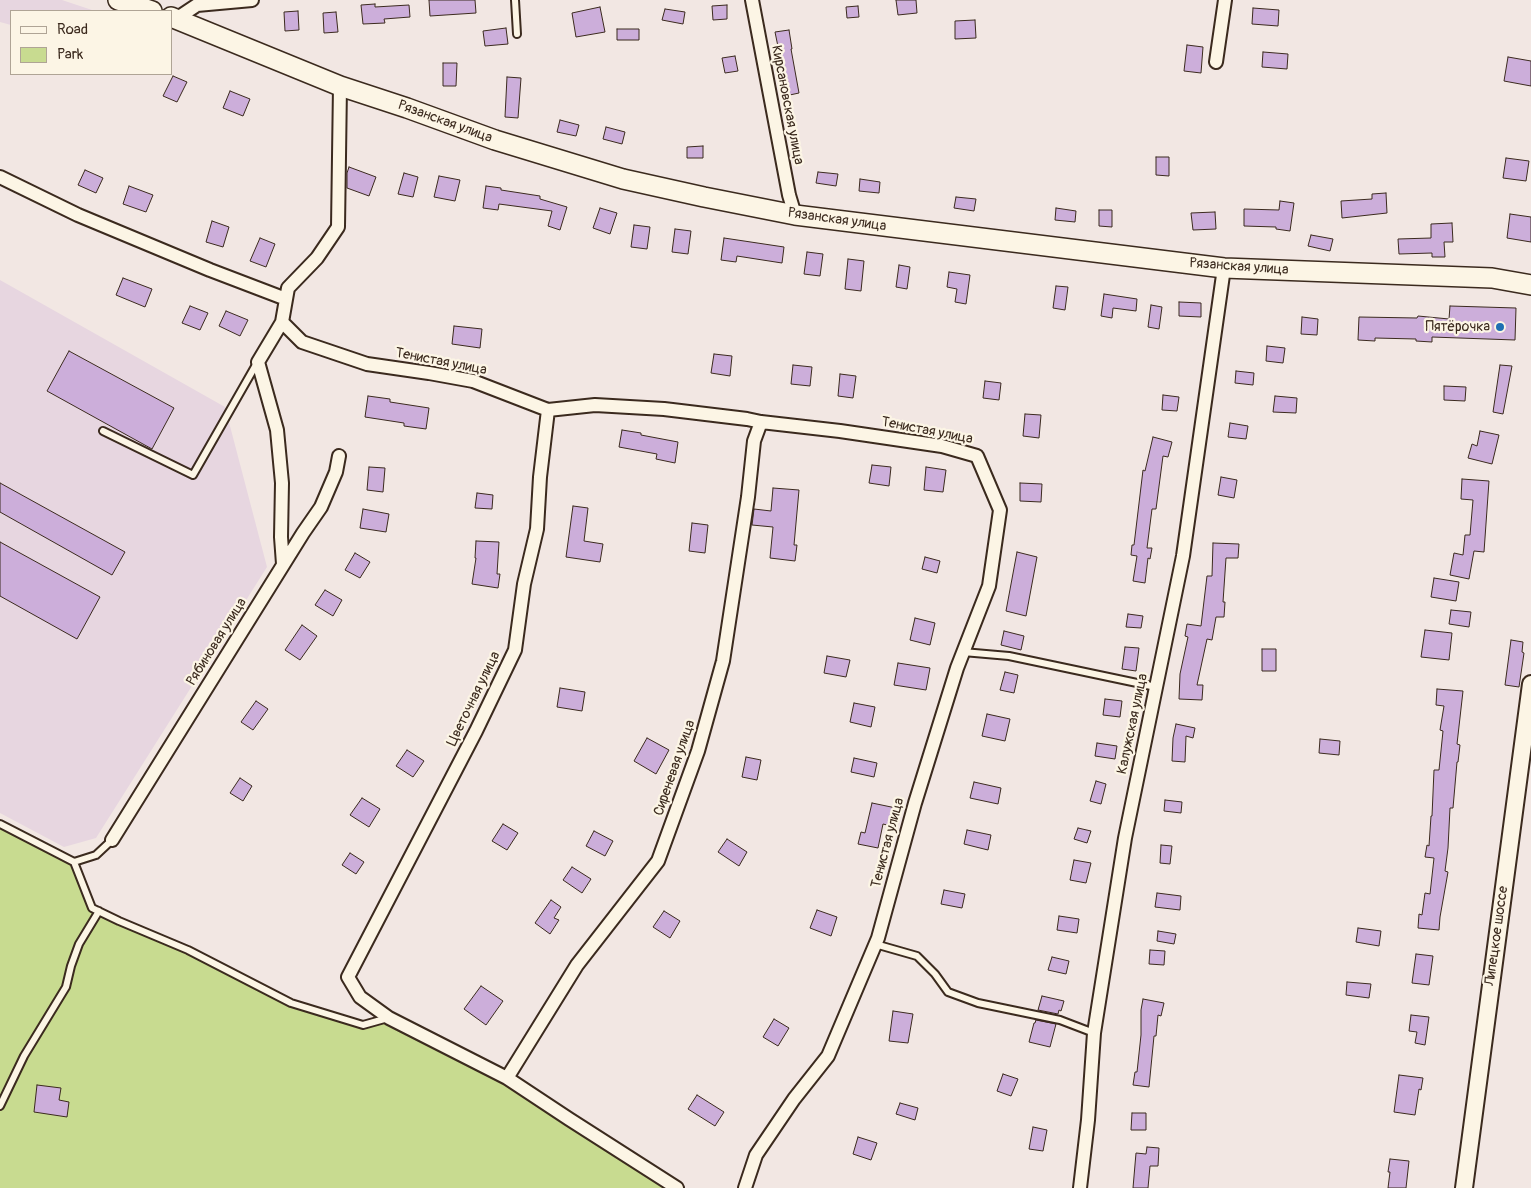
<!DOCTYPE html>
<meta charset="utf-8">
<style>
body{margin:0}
#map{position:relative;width:1531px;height:1188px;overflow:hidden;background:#f2e7e3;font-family:Pangolin,sans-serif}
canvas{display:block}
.legend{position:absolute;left:10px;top:10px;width:162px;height:65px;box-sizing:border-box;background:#fcf5e5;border:1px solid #afa495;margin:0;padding:6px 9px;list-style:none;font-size:15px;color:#3b2a1e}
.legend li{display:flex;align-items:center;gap:10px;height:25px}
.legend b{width:25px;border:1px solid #afa495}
</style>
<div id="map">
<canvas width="1531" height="1188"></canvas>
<ul class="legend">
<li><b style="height:6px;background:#fcf5e5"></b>Road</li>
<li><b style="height:14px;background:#c8db90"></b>Park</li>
</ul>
</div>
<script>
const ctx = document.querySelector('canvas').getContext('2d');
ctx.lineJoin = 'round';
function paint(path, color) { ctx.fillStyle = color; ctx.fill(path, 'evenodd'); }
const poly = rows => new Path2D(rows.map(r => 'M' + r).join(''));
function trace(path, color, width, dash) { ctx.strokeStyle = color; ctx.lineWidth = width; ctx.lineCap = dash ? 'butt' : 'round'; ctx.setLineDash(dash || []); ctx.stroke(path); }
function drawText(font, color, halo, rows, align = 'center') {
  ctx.font = font + ' Pangolin,sans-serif'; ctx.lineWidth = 4.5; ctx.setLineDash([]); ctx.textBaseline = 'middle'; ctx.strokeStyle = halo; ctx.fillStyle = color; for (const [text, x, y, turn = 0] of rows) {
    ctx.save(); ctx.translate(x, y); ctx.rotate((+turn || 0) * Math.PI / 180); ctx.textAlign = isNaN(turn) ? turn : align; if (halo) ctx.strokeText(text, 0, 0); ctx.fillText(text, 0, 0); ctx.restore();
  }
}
const built = poly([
 [0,0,62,0,95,11,11,11,11,25,0,22],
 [0,280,225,407,267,567,96,838,64,847,0,813,0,596,77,638,100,597,0,542,0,512,112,574,125,552,0,483],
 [70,351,174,408,152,449,47,391]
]);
const green = poly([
 [0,824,74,862,92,908,188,950,291,1003,363,1025,389,1018,507,1078,677,1188,0,1188]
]);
const building = poly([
 [429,0,475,0,476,13,430,16,429,0],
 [896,0,916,0,917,13,898,15,896,0],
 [375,4,375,7,409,5,410,17,384,19,385,23,363,24,361,5,375,4],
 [727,5,727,19,713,20,712,6,727,5],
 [858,6,859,17,847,18,846,7,858,6],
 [600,7,605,32,576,37,572,13,600,7],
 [1253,8,1279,10,1278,26,1252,24,1253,8],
 [665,9,685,12,683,24,662,20,665,9],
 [298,11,299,30,285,31,284,12,298,11],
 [336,12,338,32,324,33,323,13,336,12],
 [975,20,976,38,955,39,955,21,975,20],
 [506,28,508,44,485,46,483,31,506,28],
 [617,29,639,29,639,40,617,40,617,29],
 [789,30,792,49,791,49,799,93,785,96,781,71,783,71,775,32,789,30],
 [1187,45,1203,47,1201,73,1184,71,1187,45],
 [1263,52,1288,54,1287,69,1262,67,1263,52],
 [735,56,738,71,725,73,722,58,735,56],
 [1508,57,1531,61,1531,86,1504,81,1508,57],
 [443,63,457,63,456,86,443,86,443,63],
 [173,76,187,82,177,102,163,96,173,76],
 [507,77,521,78,518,118,505,117,507,77],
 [230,91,250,99,243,116,223,108,230,91],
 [560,120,579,125,576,136,557,132,560,120],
 [606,127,625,132,622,144,603,139,606,127],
 [703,146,703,158,687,158,687,147,703,146],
 [1156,157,1169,157,1169,176,1156,175,1156,157],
 [1506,158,1529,161,1526,181,1503,178,1506,158],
 [349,167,376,177,369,196,347,188,347,173,349,167],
 [85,170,103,178,96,193,78,185,85,170],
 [818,172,838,174,836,186,816,183,818,172],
 [404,173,418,177,413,197,398,194,404,173],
 [439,176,460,180,455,201,434,197,439,176],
 [860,179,880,182,879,193,859,191,860,179],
 [129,186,153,195,146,212,123,204,129,186],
 [486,186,501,188,501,190,540,196,540,199,567,207,560,230,548,226,552,211,499,204,498,210,483,208,486,186],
 [1386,193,1387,213,1342,218,1341,201,1372,199,1372,194,1386,193],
 [956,197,976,199,974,211,954,208,956,197],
 [1280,201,1294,203,1290,231,1276,229,1276,227,1244,226,1244,209,1279,210,1280,201],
 [600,208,617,213,610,234,593,228,600,208],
 [1056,208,1076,211,1075,222,1055,220,1056,208],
 [1099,210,1112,210,1112,227,1099,226,1099,210],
 [1215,212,1216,229,1193,230,1191,213,1215,212],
 [1510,214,1531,217,1531,242,1507,238,1510,214],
 [212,221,229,227,223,247,206,242,212,221],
 [1452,223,1453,242,1444,242,1445,257,1432,257,1432,253,1399,254,1398,239,1431,238,1431,224,1452,223],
 [634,225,650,227,647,249,631,247,634,225],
 [675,229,691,231,688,254,672,252,675,229],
 [1311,235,1333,239,1330,251,1308,246,1311,235],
 [260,238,275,244,266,267,250,261,260,238],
 [724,238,784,247,782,263,737,256,736,262,721,260,724,238],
 [807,252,823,254,820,276,804,274,807,252],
 [848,259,864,261,861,291,845,289,848,259],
 [899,265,910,267,907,289,896,287,899,265],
 [949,272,970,275,966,304,955,302,957,289,947,287,949,272],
 [123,278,152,289,145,307,116,295,123,278],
 [1056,286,1068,287,1065,310,1053,308,1056,286],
 [1104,294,1137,299,1136,311,1113,308,1112,318,1101,316,1104,294],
 [1179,302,1201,303,1201,317,1179,316,1179,302],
 [1151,305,1162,307,1159,329,1148,327,1151,305],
 [190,306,208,313,200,330,182,323,190,306],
 [1450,306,1516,308,1515,340,1432,337,1432,342,1416,341,1416,339,1375,338,1375,341,1358,340,1359,317,1417,318,1418,316,1449,319,1450,306],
 [226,311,248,320,240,336,219,326,226,311],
 [1302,317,1318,319,1317,335,1301,334,1302,317],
 [454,326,482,329,480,348,452,344,454,326],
 [1267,346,1285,348,1283,363,1266,361,1267,346],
 [69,351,174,408,152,449,47,391,69,351],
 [714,354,732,356,730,376,711,373,714,354],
 [793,365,812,367,810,386,791,384,793,365],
 [1500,365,1512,366,1503,414,1493,412,1500,365],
 [1236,371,1254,373,1253,385,1235,383,1236,371],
 [840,374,856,376,853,398,838,396,840,374],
 [985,381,1001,383,999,400,983,398,985,381],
 [1444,386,1466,387,1465,401,1444,400,1444,386],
 [1163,395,1179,397,1177,411,1162,410,1163,395],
 [368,396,390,399,390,402,429,408,426,429,404,426,404,423,365,417,368,396],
 [1275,396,1297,398,1296,413,1273,412,1275,396],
 [1025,414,1041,415,1039,438,1023,436,1025,414],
 [1230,423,1248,426,1246,439,1228,437,1230,423],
 [622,430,641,433,641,435,678,442,675,463,656,459,657,454,619,447,622,430],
 [1480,431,1499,435,1492,464,1468,458,1472,444,1477,446,1480,431],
 [1153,437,1172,442,1168,457,1163,456,1156,509,1152,509,1147,548,1152,548,1150,559,1148,558,1145,583,1133,581,1137,556,1131,555,1132,545,1134,545,1143,470,1145,471,1153,437],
 [872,465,891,467,889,486,869,483,872,465],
 [369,467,385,468,383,492,367,490,369,467],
 [926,467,946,470,943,492,924,490,926,467],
 [1221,477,1237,480,1234,498,1218,495,1221,477],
 [1462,479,1489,481,1484,552,1474,551,1469,579,1450,575,1454,553,1463,555,1465,535,1470,535,1473,500,1461,499,1462,479],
 [0,483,125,552,112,575,0,512,0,483],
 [1020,483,1042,484,1041,502,1020,501,1020,483],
 [773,488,799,490,794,545,797,545,795,561,770,558,773,527,752,525,754,509,771,511,773,488],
 [477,493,493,495,492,509,475,508,477,493],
 [573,506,588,508,584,541,603,544,600,562,566,557,573,506],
 [363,509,389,514,386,532,360,528,363,509],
 [692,523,708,525,705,553,689,551,692,523],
 [476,541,499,542,497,574,500,574,498,588,472,584,476,558,475,558,476,541],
 [0,542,100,597,77,639,0,596,0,542],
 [1213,543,1239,544,1238,558,1226,558,1223,602,1225,602,1224,617,1216,617,1212,640,1207,639,1197,685,1203,685,1202,700,1179,699,1180,674,1188,637,1185,636,1187,624,1201,626,1207,576,1212,576,1213,543],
 [1017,552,1037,557,1026,616,1006,611,1017,552],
 [355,553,370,562,360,578,345,570,355,553],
 [925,557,940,561,937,573,922,569,925,557],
 [1434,578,1459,582,1456,601,1431,597,1434,578],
 [325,590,342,600,333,616,315,605,325,590],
 [1451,610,1471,612,1469,627,1449,624,1451,610],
 [1128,614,1143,616,1141,628,1126,627,1128,614],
 [915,618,935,623,930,645,910,640,915,618],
 [302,625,317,636,300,660,285,650,302,625],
 [1425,630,1452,633,1449,660,1421,657,1425,630],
 [1004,631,1024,636,1021,650,1001,645,1004,631],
 [1511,640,1523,642,1522,652,1524,653,1519,687,1505,685,1511,640],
 [1125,647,1139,648,1136,671,1122,669,1125,647],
 [1262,649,1276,649,1276,671,1262,671,1262,649],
 [827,656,850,660,846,677,824,673,827,656],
 [898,663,930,668,926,690,894,685,898,663],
 [1005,672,1018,675,1014,693,1000,690,1005,672],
 [560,688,585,692,582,711,557,707,560,688],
 [1437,689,1463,691,1457,744,1460,745,1458,762,1457,762,1453,808,1450,808,1448,848,1445,871,1448,872,1440,917,1439,930,1418,928,1419,914,1422,915,1425,893,1430,894,1434,858,1425,857,1427,845,1429,846,1431,816,1432,816,1434,770,1439,770,1443,731,1440,730,1444,706,1436,705,1437,689],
 [1105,699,1122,701,1120,717,1103,715,1105,699],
 [256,701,268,709,253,730,241,722,256,701],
 [854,703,875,707,871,727,850,722,854,703],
 [987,714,1010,719,1005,741,982,736,987,714],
 [1176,724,1195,728,1193,738,1186,736,1185,762,1172,761,1173,738,1176,724],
 [647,738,669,750,656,774,634,761,647,738],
 [1320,739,1340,741,1339,755,1319,753,1320,739],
 [1097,743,1117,746,1115,759,1095,756,1097,743],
 [407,750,424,761,413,777,396,766,407,750],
 [746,757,761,760,757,780,742,777,746,757],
 [854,758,877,763,874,777,851,772,854,758],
 [240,778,252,786,243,801,230,793,240,778],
 [1096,781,1106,784,1101,804,1090,801,1096,781],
 [974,782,1001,788,998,804,970,798,974,782],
 [362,798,380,809,369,827,350,815,362,798],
 [1165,800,1182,802,1181,813,1164,811,1165,800],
 [872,803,896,808,891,826,883,824,878,848,858,844,861,832,865,833,872,803],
 [503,824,518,833,507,850,492,841,503,824],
 [1078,828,1091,831,1087,843,1074,839,1078,828],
 [967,830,991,835,988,850,964,844,967,830],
 [594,831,613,841,605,856,586,846,594,831],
 [727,839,747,852,739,866,718,852,727,839],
 [1161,845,1172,846,1170,864,1160,863,1161,845],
 [350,853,364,862,356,874,342,865,350,853],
 [1074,860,1091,863,1086,883,1070,880,1074,860],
 [572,867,591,879,582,893,563,880,572,867],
 [944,890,965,894,962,908,941,904,944,890],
 [1157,893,1181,896,1180,910,1155,907,1157,893],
 [551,900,561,907,554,918,559,920,550,934,535,923,551,900],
 [817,910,837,917,831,936,810,928,817,910],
 [664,911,680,921,670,938,653,927,664,911],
 [1059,916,1079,919,1077,933,1057,930,1059,916],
 [1358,928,1381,931,1379,946,1356,942,1358,928],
 [1158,931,1176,934,1174,944,1157,941,1158,931],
 [1150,950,1165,951,1164,965,1149,964,1150,950],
 [1416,954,1433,956,1429,985,1412,983,1416,954],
 [1052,957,1069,961,1066,974,1048,970,1052,957],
 [1347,982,1371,984,1369,998,1346,995,1347,982],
 [481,986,503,1001,486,1025,464,1009,481,986],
 [1042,996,1064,1001,1061,1011,1059,1010,1058,1014,1038,1010,1042,996],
 [1143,999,1164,1003,1161,1016,1158,1015,1156,1036,1154,1036,1149,1087,1133,1085,1135,1072,1137,1072,1141,1035,1141,1010,1143,999],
 [893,1011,913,1014,908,1043,889,1041,893,1011],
 [1411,1015,1429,1017,1425,1045,1415,1043,1417,1032,1409,1031,1411,1015],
 [774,1019,789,1028,778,1046,763,1037,774,1019],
 [1036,1020,1056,1024,1050,1047,1029,1042,1034,1023,1035,1023,1036,1020],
 [1003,1074,1018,1079,1011,1096,997,1091,1003,1074],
 [1399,1075,1423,1078,1421,1090,1419,1089,1415,1115,1394,1112,1399,1075],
 [37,1085,61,1088,59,1100,69,1102,67,1117,34,1112,37,1085],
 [697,1095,724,1112,715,1126,688,1109,697,1095],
 [900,1103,918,1108,915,1120,896,1114,900,1103],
 [1132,1113,1146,1113,1146,1130,1131,1130,1132,1113],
 [1033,1127,1047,1130,1043,1151,1029,1149,1033,1127],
 [858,1137,877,1143,871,1160,853,1154,858,1137],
 [1147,1147,1159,1148,1158,1166,1150,1166,1148,1188,1133,1188,1136,1153,1146,1154,1147,1147],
 [1390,1159,1409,1161,1406,1188,1388,1188,1390,1172,1388,1172,1390,1159]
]);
const service = poly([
 [515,0,517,34],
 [103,431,193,475,257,363],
 [963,652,1009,656,1156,687],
 [0,824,74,862,92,908,119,921,188,950,291,1003,363,1025,388,1018],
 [74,862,96,855,112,840],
 [875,944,917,956,935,974,948,992,978,1003,1060,1020,1094,1033],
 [0,1106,24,1056,66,987,71,966,79,944,99,911]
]);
const minor = poly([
 [752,0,789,195,795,215],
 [176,19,197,5,252,0],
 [1216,62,1225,0],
 [0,177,78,215,210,270,286,299],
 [282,322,302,342,367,364,429,373,473,381,548,410,595,405,664,409,747,419,761,422,840,431,942,446,977,456,1000,510,989,586,957,668,915,803,878,938,828,1056,794,1099,756,1155,745,1188],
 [548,410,540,477,537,529,524,584,515,650,476,731,348,977,360,997,389,1018,507,1078,569,1119,677,1188],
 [283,564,281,537,282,483,277,430,258,362,282,322,288,288,317,258,338,227,340,86],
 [112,840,303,533,321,507,336,472,339,456],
 [507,1078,577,965,658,861,698,751,723,661,748,497,754,441,761,422],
 [1080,1188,1088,1120,1094,1033,1125,838,1183,556,1224,268]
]);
const tertiary = poly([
 [1464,1188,1531,684]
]);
const secondary = poly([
 [118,0,152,11],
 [171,17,340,86,407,108,495,140,623,179,704,197,795,215,1224,268,1492,278,1531,285]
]);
const markers = [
 [1500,327,5,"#1f6fb2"]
];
const streetNames = [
 ["Кирсановская улица",787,105,79],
 ["Рязанская улица",445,122,20],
 ["Рязанская улица",837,220,8],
 ["Рязанская улица",1239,267,4],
 ["Тенистая улица",441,362,11],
 ["Тенистая улица",927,431,11],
 ["Рябиновая улица",217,642,-58],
 ["Цветочная улица",474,699,-64],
 ["Калужская улица",1133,724,-78],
 ["Сиреневая улица",675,768,-71],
 ["Тенистая улица",888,843,-75],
 ["Липецкое шоссе",1497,936,-82]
];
const poiNames = [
 ["Пятёрочка",1490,327]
];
paint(built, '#e7d6e0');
paint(green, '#c8db90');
paint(building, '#ccaeda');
trace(building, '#3b2a1e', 1);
trace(service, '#3b2a1e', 10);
trace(minor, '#3b2a1e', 16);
trace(tertiary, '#3b2a1e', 20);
trace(secondary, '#3b2a1e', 22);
trace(service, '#fcf5e5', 6);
trace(minor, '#fcf5e5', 12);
trace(tertiary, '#fcf5e5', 16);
trace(secondary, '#fcf5e5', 19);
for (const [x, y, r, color] of markers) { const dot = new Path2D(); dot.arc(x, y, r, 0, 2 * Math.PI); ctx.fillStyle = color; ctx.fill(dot); trace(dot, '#fcf5e5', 2); }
drawText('14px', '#3b2a1e', '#fcf5e5', streetNames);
drawText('14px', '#3b2a1e', '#fcf5e5', poiNames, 'right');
</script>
